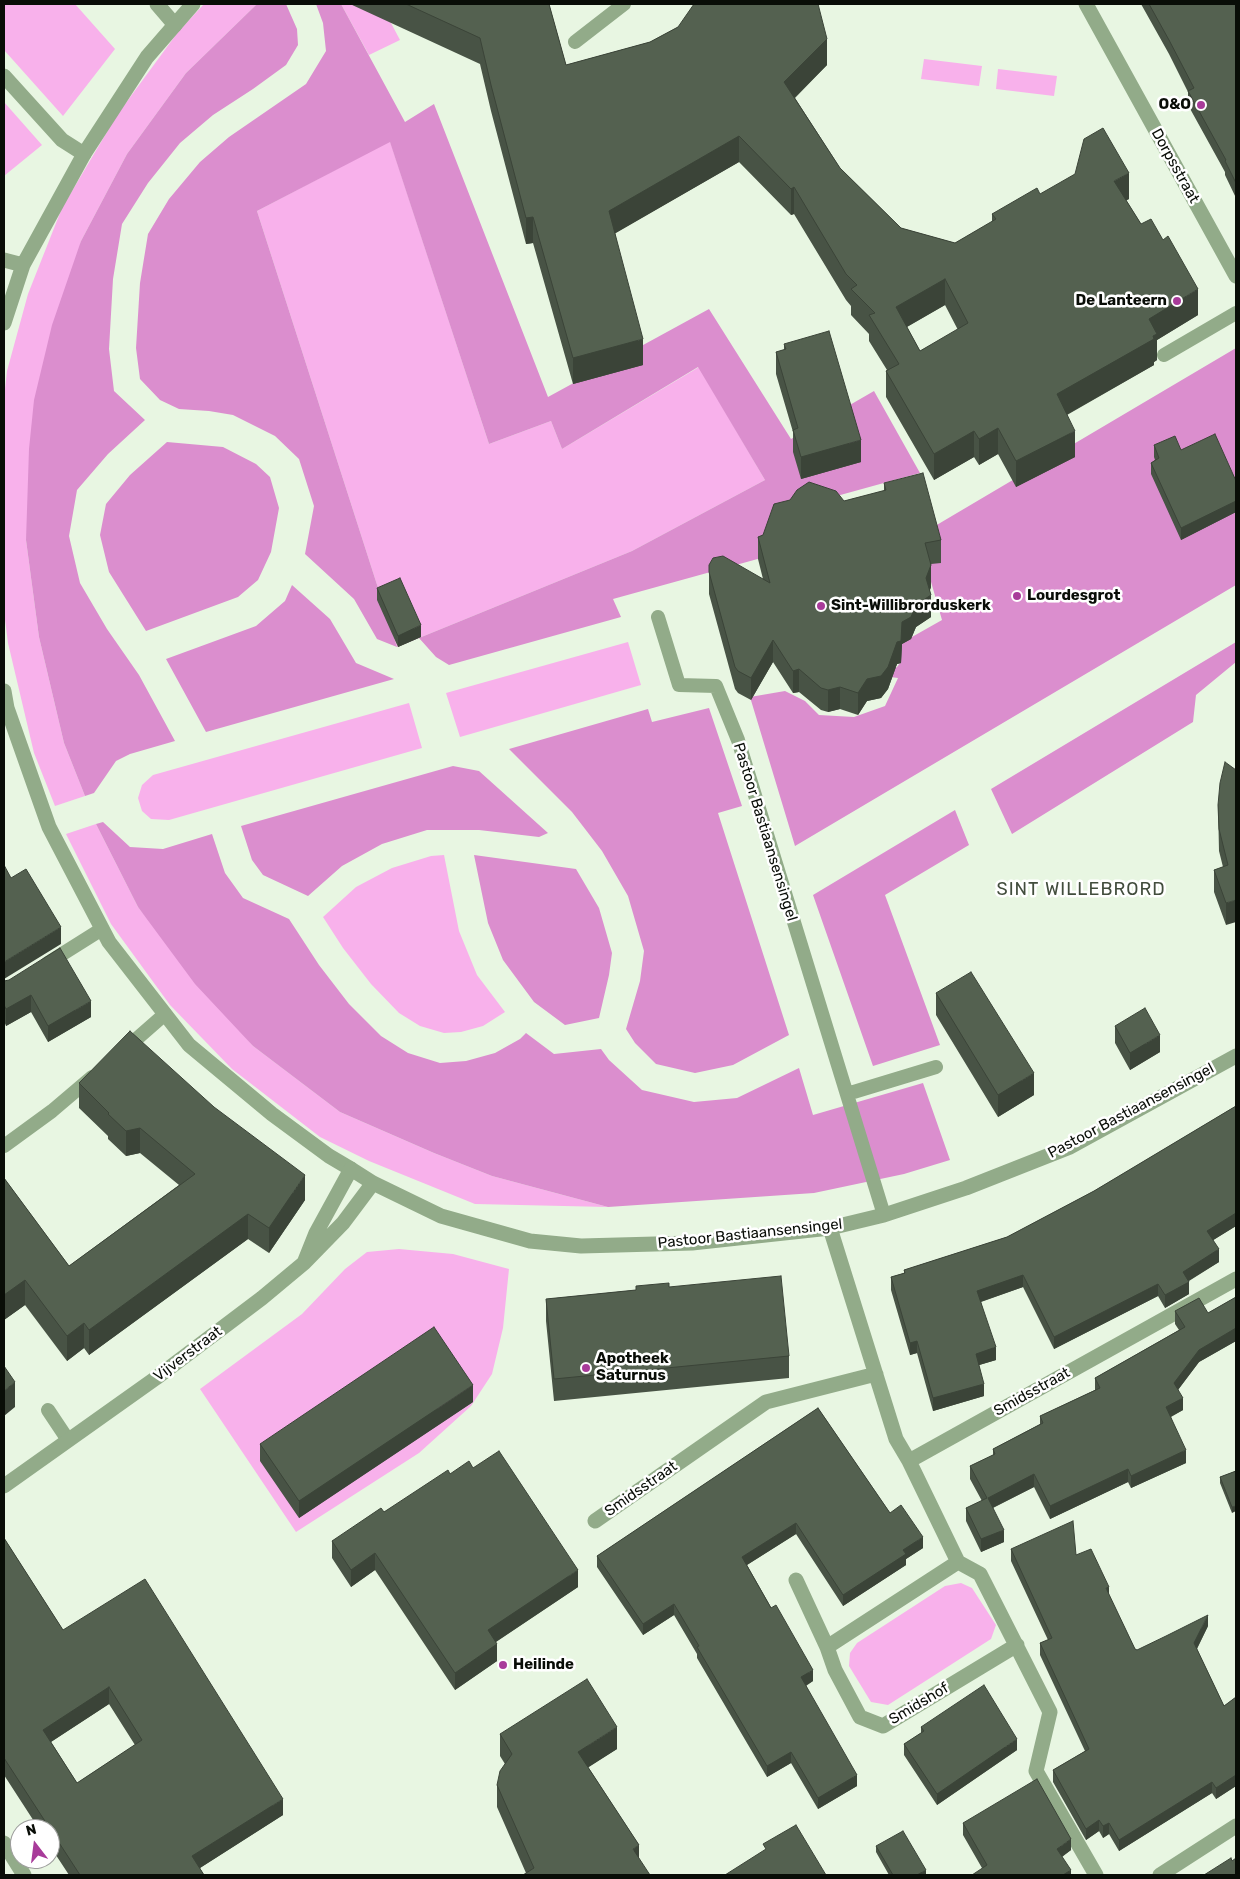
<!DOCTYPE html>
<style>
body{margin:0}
#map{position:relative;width:1240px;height:1879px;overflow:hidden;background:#e8f6e2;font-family:Rubik,sans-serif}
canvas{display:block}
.frame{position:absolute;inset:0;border:5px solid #090d07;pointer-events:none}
.north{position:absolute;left:10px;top:1819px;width:50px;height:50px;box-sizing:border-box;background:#fff;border:1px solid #9d9e9c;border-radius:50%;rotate:345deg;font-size:14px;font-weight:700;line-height:20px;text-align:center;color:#090d07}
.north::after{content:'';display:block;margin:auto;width:18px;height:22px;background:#a83b9a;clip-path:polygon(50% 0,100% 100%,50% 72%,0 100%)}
</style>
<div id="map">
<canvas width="1240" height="1879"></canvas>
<div class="frame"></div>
<div class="north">N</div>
</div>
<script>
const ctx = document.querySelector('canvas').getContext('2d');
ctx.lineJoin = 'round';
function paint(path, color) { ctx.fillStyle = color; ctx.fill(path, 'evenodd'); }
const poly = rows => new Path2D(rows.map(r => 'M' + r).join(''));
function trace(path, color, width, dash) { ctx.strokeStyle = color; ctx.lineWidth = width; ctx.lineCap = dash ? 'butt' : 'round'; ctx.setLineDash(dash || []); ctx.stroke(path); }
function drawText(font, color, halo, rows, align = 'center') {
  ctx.font = font + ' Rubik,sans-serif'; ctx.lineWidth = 5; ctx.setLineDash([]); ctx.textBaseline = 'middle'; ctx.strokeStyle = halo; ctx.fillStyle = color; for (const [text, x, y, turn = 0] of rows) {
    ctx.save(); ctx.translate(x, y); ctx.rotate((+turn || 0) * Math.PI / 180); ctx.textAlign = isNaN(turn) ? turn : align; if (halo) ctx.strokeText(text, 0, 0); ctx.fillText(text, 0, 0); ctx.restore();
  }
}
const green = poly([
 [4,4,75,4,115,49,63,116,4,50],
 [204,4,257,4,186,73,127,154,81,241,26,540,39,637,64,743,85,796,55,806,34,753,8,643,4,612,4,398,7,371,28,294,62,208,117,115,178,32],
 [341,4,381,4,400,40,369,55],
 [924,59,982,66,979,86,921,79],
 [998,69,1057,76,1054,96,996,89],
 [4,102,42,145,4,176],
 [390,141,489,444,551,421,562,449,699,367,765,480,632,551,397,647,257,211],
 [628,642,641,685,460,737,446,693],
 [409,703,422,748,169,820,151,819,142,811,138,798,142,785,153,775],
 [96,824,138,907,253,1046,340,1112,434,1153,492,1176,608,1207,475,1204,369,1161,320,1137,232,1069,170,1005,111,924,66,834],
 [444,855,459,931,477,975,505,1012,483,1026,461,1032,444,1033,420,1026,399,1013,371,984,343,948,323,917,356,887,392,868,431,856],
 [399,1249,453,1254,509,1269,503,1328,492,1374,471,1406,419,1453,296,1532,200,1389,302,1314,345,1269,367,1252],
 [961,1583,972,1588,996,1625,991,1639,888,1705,871,1702,849,1666,850,1653,857,1643,945,1586]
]);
const forest = poly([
 [257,4,286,4,297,29,298,45,286,65,253,89,213,115,180,143,148,183,122,224,113,279,109,349,114,391,145,420,108,454,77,490,69,536,80,583,107,629,139,675,175,741,130,754,116,761,94,793,85,796,64,743,39,637,26,540,29,449,34,400,52,325,81,241,127,154,186,73],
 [316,4,341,4,405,122,434,104,548,397,709,309,791,439,874,391,920,473,786,510,772,555,613,599,621,617,449,665,436,657,419,638,632,551,765,480,698,367,562,449,551,421,489,444,390,142,257,211,397,647,377,639,354,599,305,554,314,506,299,459,275,436,233,415,209,411,179,409,160,400,140,379,136,348,140,283,148,234,169,199,200,162,229,137,306,84,326,51,323,23],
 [1236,348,1236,585,795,846,750,697,785,691,805,701,819,715,854,717,885,706,898,678,883,676,897,667,900,663,900,656,896,646,942,620,925,561,935,526],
 [167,442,223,447,256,464,270,477,279,508,271,552,258,580,238,597,146,631,109,572,100,535,106,504,130,475],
 [292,585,330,619,356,663,394,679,206,732,166,659,256,626,285,601],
 [1236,642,1236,662,1196,695,1193,722,1012,834,991,789],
 [709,708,742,806,718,813,789,1035,733,1065,695,1073,656,1064,635,1043,626,1029,640,981,644,951,628,896,602,851,572,812,509,749,648,709,652,722],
 [453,766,479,771,548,833,539,837,479,830,427,830,382,844,342,866,308,896,263,875,252,860,241,826],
 [955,810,969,845,885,895,940,1045,873,1066,813,895],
 [103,822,130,847,163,849,212,834,225,873,243,898,289,919,319,965,349,1004,381,1036,408,1053,440,1063,466,1061,495,1053,520,1039,526,1033,554,1054,601,1049,609,1060,642,1090,694,1102,737,1098,799,1068,813,1115,923,1083,950,1160,904,1174,814,1193,608,1207,492,1176,434,1153,340,1112,253,1046,195,984,138,907,96,824],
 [474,855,576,869,599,908,612,953,609,975,599,1018,565,1025,534,1002,503,960,488,923]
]);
const service = poly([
 [575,42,624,4],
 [1164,355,1236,313],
 [658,617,679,685,716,686,738,740,884,1215],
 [48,963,102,929],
 [124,1050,165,1014],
 [847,1094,936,1067],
 [4,1146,52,1111,92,1077],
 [48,1410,68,1440]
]);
const pedestrian = poly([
 [157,4,175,25],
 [4,76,62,140,84,154]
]);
const minor = poly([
 [1086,4,1236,276],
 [4,260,23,265],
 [4,323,23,265,84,154,147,57,193,4],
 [4,691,7,708,49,827,109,942,189,1045,272,1114,329,1156,351,1169],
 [830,1228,896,1439,909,1461,958,1562,980,1574,1050,1712,1036,1771,1096,1875],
 [909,1461,1236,1279],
 [595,1521,766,1402,876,1374],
 [958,1562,827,1647,835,1670,860,1717,883,1726,1017,1645],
 [796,1580,827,1647],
 [4,1843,24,1875],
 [1160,1875,1236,1826]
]);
const tertiary = poly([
 [304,1263,316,1233,351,1169,373,1183,441,1216,530,1241,581,1246,692,1243,830,1228,884,1215,966,1188,1070,1147,1236,1056],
 [4,1486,156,1378,262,1298,304,1263,343,1223,373,1183]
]);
const wall = poly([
 [350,4,549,4,566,65,650,42,678,27,827,65,795,98,840,168,901,228,955,243,992,222,992,214,1040,194,1129,199,1126,200,1198,315,1157,340,1157,360,1154,362,1154,365,1067,415,1075,457,1016,487,998,454,979,465,974,457,934,480,886,397,886,371,887,370,869,341,869,334,851,315,851,306,846,300,794,214,791,215,739,162,615,233,643,365,573,384,533,243,526,244,491,111,480,64],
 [945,305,958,330,920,351,907,327],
 [1141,4,1236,4,1236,198,1225,175,1225,172,1188,105,1188,92,1169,54],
 [784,344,861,462,801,479,793,452,793,432,776,374,776,352,784,350],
 [1154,445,1181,450,1236,481,1236,512,1181,540,1151,474,1151,463,1155,460,1154,457],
 [884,483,941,540,941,563,931,564,931,587,930,590,931,617,916,627,911,639,902,644,901,663,897,664,888,689,881,698,867,701,858,715,840,709,828,712,821,710,799,692,793,693,773,662,751,700,738,693,735,689,709,594,709,565,763,579,758,559,758,537,763,535,844,501,884,491],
 [377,588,421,637,398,647,377,600],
 [1236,770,1226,925,1214,892,1214,870,1223,867,1219,851,1218,805],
 [4,981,91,1017,48,1042,31,1012,6,1026,4,1021],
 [936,993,1034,1095,998,1117,936,1015],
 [1115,1026,1160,1052,1130,1070,1115,1043],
 [79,1083,305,1200,269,1253,248,1239,89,1355,84,1348,67,1361,25,1305,4,1320,4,1178,69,1266,179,1185,140,1153,126,1156,108,1139,108,1136,79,1108],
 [1236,1106,1236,1226,1213,1240,1219,1262,1189,1281,1189,1294,1165,1308,1158,1296,1054,1349,1023,1287,981,1302,996,1360,979,1365,984,1396,933,1411,917,1353,910,1355,891,1290,891,1277,904,1273,904,1270,1007,1237,1094,1191],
 [636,1286,669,1287,789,1356,789,1378,554,1401,546,1321,546,1299,636,1290],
 [1236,1297,1236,1341,1199,1362,1178,1390,1183,1410,1171,1417,1186,1463,1131,1488,1128,1482,1050,1519,1034,1487,993,1508,1004,1542,981,1552,966,1521,966,1508,982,1501,970,1479,970,1466,993,1455,993,1449,1040,1424,1040,1416,1095,1390,1095,1378,1179,1330,1175,1324,1175,1311,1208,1313],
 [473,1402,299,1518,260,1461,260,1444],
 [818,1408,890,1513,923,1548,906,1559,906,1565,843,1606,796,1534,747,1565,813,1681,806,1686,857,1786,818,1809,791,1763,767,1777,697,1658,697,1654,674,1615,643,1635,597,1567,597,1556],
 [473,1468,578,1587,496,1642,497,1661,455,1690,375,1570,351,1587,332,1558,332,1541,384,1512,450,1474],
 [1236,1471,1232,1513,1220,1483,1220,1477],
 [4,1538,63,1630,283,1815,200,1868,204,1875,69,1875,50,1846,50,1829,39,1829,4,1775],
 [109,1704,135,1745,77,1783,51,1742],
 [1011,1549,1076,1555,1109,1595,1135,1649,1137,1650,1208,1626,1197,1649,1224,1706,1236,1697,1236,1786,1216,1799,1212,1793,1119,1851,1109,1834,1103,1838,1099,1831,1086,1840,1053,1782,1053,1770,1085,1751,1040,1655,1040,1643,1048,1640,1011,1561],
 [921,1727,1017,1750,937,1805,904,1755,904,1744,921,1733],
 [500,1734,617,1749,588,1767,639,1845,526,1873,497,1807,497,1785,505,1764,500,1756],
 [963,1823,1071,1850,1062,1857,1071,1875,982,1868,963,1835],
 [876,1846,926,1875,889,1875,876,1852]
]);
const shadedWall = poly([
 [827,39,827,65,784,108,784,82],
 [739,136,739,162,609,237,609,211],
 [1129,173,1129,199,1114,207,1114,181],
 [794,187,794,214,791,215,791,189],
 [533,217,533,243,526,244,526,218],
 [945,279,945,305,896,333,896,307],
 [1198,289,1198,315,1157,340,1157,360,1154,362,1154,365,1057,420,1057,394,1149,319],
 [643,339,643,365,573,384,573,358],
 [998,428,998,454,979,465,979,439],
 [974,431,974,457,934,480,934,454],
 [1075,431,1075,457,1016,487,1016,461],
 [861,440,861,462,801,479,801,457],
 [1236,501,1236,512,1181,540,1181,528],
 [931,565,931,587,927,597,931,595,931,617,916,627,911,639,902,644,901,663,897,664,888,689,881,698,867,701,858,715,858,693,867,679,902,622,926,578],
 [421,625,421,637,398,647,398,636],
 [773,640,773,662,751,700,751,678],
 [799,669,799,692,793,693,793,671],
 [840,687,840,709,828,712,828,690],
 [1236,900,1236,922,1226,925,1226,903],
 [61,927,61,944,4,979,4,962],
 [31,995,31,1012,6,1026,6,1009],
 [91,1001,91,1017,48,1042,48,1026],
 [1160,1035,1160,1052,1130,1070,1130,1053],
 [1034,1073,1034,1095,998,1117,998,1095],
 [140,1128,140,1153,126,1156,126,1131],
 [305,1175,305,1200,269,1253,269,1228],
 [1236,1213,1236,1226,1207,1244,1207,1231],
 [248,1214,248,1239,89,1355,89,1330],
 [1219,1249,1219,1262,1183,1284,1183,1272],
 [1023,1275,1023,1287,977,1303,977,1291],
 [25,1280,25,1305,4,1320,4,1295],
 [1189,1282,1189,1294,1165,1308,1165,1295],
 [1158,1284,1158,1296,1054,1349,1054,1337],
 [84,1323,84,1348,67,1361,67,1336],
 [1236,1328,1236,1341,1199,1362,1174,1395,1174,1383,1199,1350],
 [917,1341,917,1353,910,1355,910,1343],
 [996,1347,996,1360,976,1366,976,1354],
 [15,1382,15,1407,4,1416,4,1391],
 [984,1384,984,1396,933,1411,933,1398],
 [473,1385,473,1402,299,1518,299,1501],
 [1183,1398,1183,1410,1166,1419,1166,1407],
 [1186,1450,1186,1463,1131,1488,1131,1476],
 [1128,1469,1128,1482,1050,1519,1050,1506],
 [1034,1474,1034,1487,988,1510,988,1498],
 [1236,1506,1236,1511,1232,1513,1232,1507],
 [796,1523,796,1534,742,1568,742,1557],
 [1004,1530,1004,1542,981,1552,981,1539],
 [923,1537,923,1548,906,1559,906,1565,843,1606,843,1595,903,1550],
 [375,1553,375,1570,351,1587,351,1570],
 [578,1570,578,1587,488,1647,488,1630],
 [1109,1587,1109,1598,1106,1588],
 [674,1604,674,1615,643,1635,643,1624],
 [1208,1615,1208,1626,1194,1654,1194,1643],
 [497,1644,497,1661,455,1690,455,1673],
 [813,1670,813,1681,801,1688,801,1677],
 [109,1687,109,1704,43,1747,43,1730],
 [617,1727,617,1749,578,1774,578,1752],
 [1017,1739,1017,1750,937,1805,937,1794],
 [791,1752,791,1763,767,1777,767,1766],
 [857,1775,857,1786,818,1809,818,1798],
 [1236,1775,1236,1786,1216,1799,1216,1788],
 [1212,1782,1212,1793,1119,1851,1119,1840],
 [283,1799,283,1815,192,1873,192,1856],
 [1099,1820,1099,1831,1086,1840,1086,1829],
 [1109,1823,1109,1834,1103,1838,1103,1826],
 [1071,1839,1071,1850,1057,1860,1057,1849],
 [639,1845,639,1867,633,1849],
 [926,1870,926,1875,917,1875],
 [1071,1870,1071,1875,1063,1875]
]);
const building = poly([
 [406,4,549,4,566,65,650,42,678,27,694,4,818,4,827,39,784,82,840,168,901,228,955,243,996,219,992,214,1037,188,1040,194,1075,174,1084,139,1103,128,1129,173,1114,181,1141,224,1151,219,1163,240,1168,236,1198,289,1149,319,1157,334,1153,336,1154,339,1057,394,1075,431,1016,461,998,428,979,439,974,431,934,454,886,371,899,364,869,315,875,313,851,289,857,285,846,274,794,187,791,189,739,136,609,211,643,339,573,358,533,217,526,218,491,85,480,38,406,4],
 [945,279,968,323,920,351,896,307,945,279],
 [1149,4,1236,4,1236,183,1225,161,1226,160,1188,91,1194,88,1169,40,1149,4],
 [829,331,861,440,801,457,793,430,798,428,776,352,786,349,784,344,829,331],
 [1215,434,1236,481,1236,501,1181,528,1151,463,1159,458,1154,445,1175,436,1181,450,1215,434],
 [923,473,941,540,925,543,931,565,926,578,931,595,916,605,911,617,902,622,901,641,897,642,888,667,881,676,867,679,858,693,840,687,828,690,821,688,799,669,793,671,773,640,751,678,738,671,735,667,709,572,709,565,713,558,723,556,770,583,758,537,763,535,774,504,790,500,797,490,809,482,836,491,844,501,886,490,884,483,923,473],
 [400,578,421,625,398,636,377,588,400,578],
 [1225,762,1236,770,1236,900,1226,903,1214,870,1228,865,1219,829,1218,805,1220,783,1225,762],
 [4,865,11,878,26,869,61,927,4,962,4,865],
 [60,948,91,1001,48,1026,31,995,6,1009,4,1005,4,981,9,980,60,948],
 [971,972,1034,1073,998,1095,936,993,971,972],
 [1145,1008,1160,1035,1130,1053,1115,1026,1145,1008],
 [130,1031,214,1107,305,1175,269,1228,248,1214,89,1330,84,1323,67,1336,25,1280,4,1295,4,1178,69,1266,195,1174,140,1128,126,1131,108,1114,109,1113,79,1083,130,1031],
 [1236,1106,1236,1213,1207,1231,1219,1249,1183,1272,1189,1282,1165,1295,1158,1284,1054,1337,1023,1275,977,1291,996,1347,976,1354,984,1384,933,1398,917,1341,910,1343,891,1277,905,1273,904,1270,1007,1237,1094,1191,1236,1106],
 [781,1276,789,1356,554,1379,546,1299,636,1290,636,1286,669,1283,669,1287,781,1276],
 [1236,1297,1236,1328,1199,1350,1174,1383,1183,1398,1166,1407,1186,1450,1131,1476,1128,1469,1050,1506,1034,1474,988,1498,1004,1530,981,1539,966,1508,987,1498,970,1466,995,1454,993,1449,1043,1423,1040,1416,1100,1388,1095,1378,1185,1327,1175,1311,1199,1298,1208,1313,1236,1297],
 [434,1327,473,1385,299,1501,260,1444,434,1327],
 [4,1366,15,1382,4,1391,4,1366],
 [818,1408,890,1513,901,1505,923,1537,903,1550,906,1554,843,1595,796,1523,742,1557,771,1608,776,1605,813,1670,801,1677,857,1775,818,1798,791,1752,767,1766,697,1647,699,1646,674,1604,643,1624,597,1556,818,1408],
 [499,1451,578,1570,488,1630,497,1644,455,1673,375,1553,351,1570,332,1541,381,1508,384,1512,448,1470,450,1474,469,1461,473,1468,499,1451],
 [1236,1471,1236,1506,1232,1507,1220,1477,1236,1471],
 [1073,1521,1076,1555,1091,1549,1109,1587,1106,1588,1135,1649,1137,1650,1166,1636,1208,1615,1194,1643,1224,1706,1236,1697,1236,1775,1216,1788,1212,1782,1119,1840,1109,1823,1103,1826,1099,1820,1086,1829,1053,1770,1089,1749,1040,1643,1052,1638,1011,1549,1073,1521],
 [4,1538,63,1630,145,1579,283,1799,192,1856,204,1875,80,1875,4,1758,4,1538],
 [109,1687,142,1740,77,1783,43,1730,109,1687],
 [587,1679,617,1727,578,1752,639,1845,633,1849,650,1875,523,1875,534,1868,497,1785,500,1771,512,1754,500,1734,587,1679],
 [984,1685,1017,1739,937,1794,904,1744,924,1731,921,1727,984,1685],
 [1037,1779,1071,1839,1057,1849,1071,1870,1063,1875,972,1875,987,1865,963,1823,1037,1779],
 [796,1825,826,1875,725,1875,766,1849,763,1844,796,1825],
 [903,1831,926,1870,917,1875,893,1875,876,1846,903,1831],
 [1231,1858,1232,1861,1236,1858,1236,1875,1204,1875,1231,1858]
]);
const markers = [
 [1201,105,5,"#a83b9a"],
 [1177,301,5,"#a83b9a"],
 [1017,596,5,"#a83b9a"],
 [821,606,5,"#a83b9a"],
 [586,1368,5,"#a83b9a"],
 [503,1665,5,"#a83b9a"]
];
const poiNames = [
 ["O&O",1191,105,"right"],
 ["De Lanteern",1167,301,"right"],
 ["Lourdesgrot",1027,596],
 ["Sint-Willibrorduskerk",831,606],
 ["Apotheek",596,1359],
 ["Saturnus",596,1376],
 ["Heilinde",513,1665]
];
const streetNames = [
 ["Dorpsstraat",1175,166,61],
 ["Pastoor Bastiaansensingel",765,832,73],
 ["Pastoor Bastiaansensingel",1131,1111,-28],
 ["Pastoor Bastiaansensingel",750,1234,-6],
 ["Vijverstraat",188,1354,-37],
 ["Smidsstraat",1032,1392,-29],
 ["Smidsstraat",641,1489,-35],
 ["Smidshof",919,1704,-31]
];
const quarterNames = [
 ["SINT WILLEBRORD",1081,890]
];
paint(green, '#f8b1eb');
paint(forest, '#db8ece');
trace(service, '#92ab89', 14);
trace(pedestrian, '#92ab89', 15);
trace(minor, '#92ab89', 15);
trace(tertiary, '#92ab89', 15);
paint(wall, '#485345');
paint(shadedWall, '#3b4438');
paint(building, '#546150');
trace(building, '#3b4438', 1);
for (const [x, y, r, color] of markers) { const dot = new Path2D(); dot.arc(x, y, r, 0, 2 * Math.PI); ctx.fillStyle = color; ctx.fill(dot); trace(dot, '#fff', 2); }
drawText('bold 15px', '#090d07', '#fff', poiNames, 'left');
drawText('15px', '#090d07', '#fff', streetNames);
ctx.letterSpacing = '1px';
drawText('18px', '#424d3d', '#fff', quarterNames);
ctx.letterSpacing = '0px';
</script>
